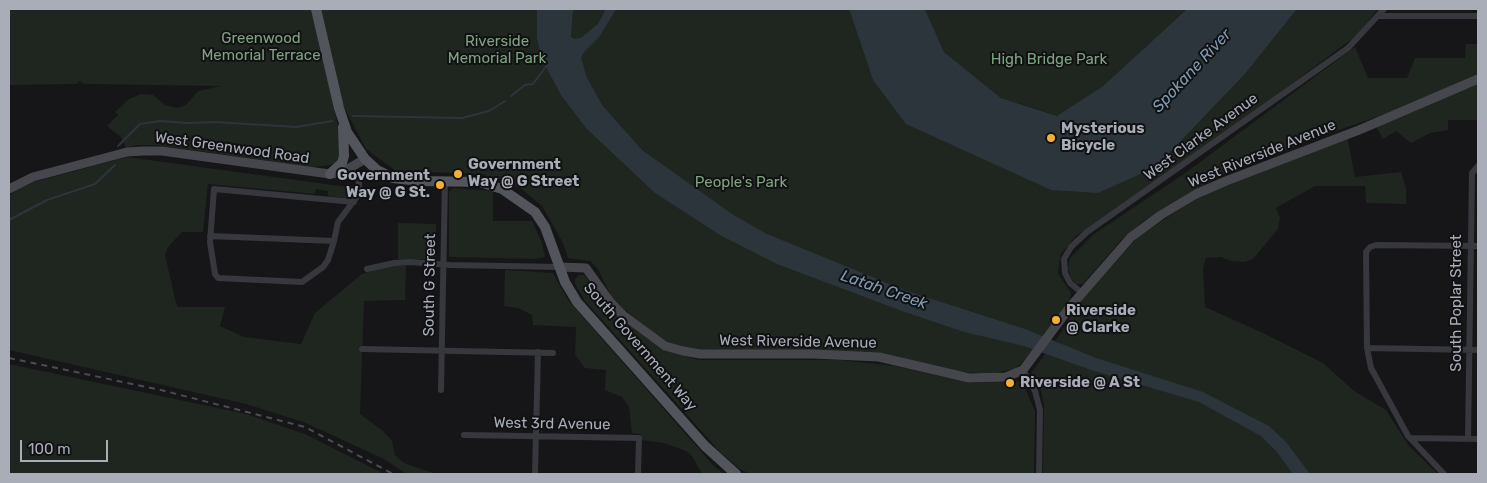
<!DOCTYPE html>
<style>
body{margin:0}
#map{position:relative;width:1487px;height:483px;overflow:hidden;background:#161618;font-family:Rubik,sans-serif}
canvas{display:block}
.frame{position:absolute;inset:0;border:10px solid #a8adb8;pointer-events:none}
.scale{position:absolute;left:20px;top:440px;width:88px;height:22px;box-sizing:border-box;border:2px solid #a8adb8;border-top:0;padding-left:6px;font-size:15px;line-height:18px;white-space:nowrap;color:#a8adb8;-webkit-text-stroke:4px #111113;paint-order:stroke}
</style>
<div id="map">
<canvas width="1487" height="483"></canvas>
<div class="frame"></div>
<div class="scale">100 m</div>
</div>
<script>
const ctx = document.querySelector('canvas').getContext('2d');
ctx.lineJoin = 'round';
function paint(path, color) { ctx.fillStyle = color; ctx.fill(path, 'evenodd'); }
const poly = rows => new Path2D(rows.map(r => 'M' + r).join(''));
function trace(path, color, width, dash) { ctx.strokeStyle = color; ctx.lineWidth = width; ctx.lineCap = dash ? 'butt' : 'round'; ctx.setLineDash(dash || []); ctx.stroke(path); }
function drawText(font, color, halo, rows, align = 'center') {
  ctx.font = font + ' Rubik,sans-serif'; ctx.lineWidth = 4; ctx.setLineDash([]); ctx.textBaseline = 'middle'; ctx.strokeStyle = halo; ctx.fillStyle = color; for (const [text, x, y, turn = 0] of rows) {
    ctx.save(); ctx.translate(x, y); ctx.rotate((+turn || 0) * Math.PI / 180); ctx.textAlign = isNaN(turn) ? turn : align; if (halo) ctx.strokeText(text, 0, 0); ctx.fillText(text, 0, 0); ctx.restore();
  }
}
const green = poly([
 [9,9,537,9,537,38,541,58,561,94,551,9,849,9,873,80,1051,190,1156,167,1245,74,1297,9,1378,9,1356,36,1186,162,1076,236,1061,254,1059,264,1058,273,1071,293,1070,299,1036,348,1015,369,989,374,953,371,894,356,811,350,698,351,667,344,613,300,598,269,590,261,568,258,563,243,542,206,520,188,482,174,396,171,366,149,334,88,330,88,342,146,339,160,331,165,313,167,157,145,137,145,126,148,121,137,107,126,118,115,115,112,129,99,141,94,153,95,165,105,177,108,186,105,198,91,221,86,84,84,79,81,77,84,9,85],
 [925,9,1187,9,1103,86,1058,116,1001,98,944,52],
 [1466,44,1478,44,1478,75,1397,110,1321,136,1233,170,1198,188,1142,222,1121,240,1083,284,1076,284,1071,278,1068,268,1070,258,1094,234,1184,174,1355,47,1368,78,1407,78,1415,58,1465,58],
 [1478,83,1478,120,1448,120,1448,130,1430,133,1411,143,1396,131,1383,139,1376,126],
 [1347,136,1355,177,1401,172,1406,188,1406,204,1366,203,1365,186,1315,186,1276,208,1280,218,1278,229,1253,259,1244,262,1231,261,1221,257,1206,258,1203,268,1205,307,1263,333,1323,363,1354,391,1386,410,1408,445,1438,474,1043,474,1044,405,1041,390,1031,373,1060,334,1081,300,1138,237,1204,193],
 [127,157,355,188,355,194,351,199,328,196,328,191,316,189,315,194,208,184,203,232,182,232,168,247,165,255,176,303,178,307,225,307,220,326,244,337,301,344,315,313,362,274,389,265,406,265,405,300,364,301,360,414,383,431,392,441,395,455,404,463,436,474,407,474,384,459,306,423,246,404,9,350,9,196,15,191,34,182],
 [453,188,493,191,493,221,532,221,542,243,545,257,535,259,449,257,449,192],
 [398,223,436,224,436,256,434,259,398,259],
 [505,270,553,273,568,300,713,465,724,474,702,474,692,456,686,451,664,443,641,440,641,434,632,433,629,407,622,397,605,390,606,370,585,368,575,355,576,327,533,325,532,315,518,308,504,306],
 [579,275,584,275,609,307,635,330,664,350,699,360,840,360,895,366,969,383,1022,381,1035,411,1034,474,750,474,740,469,721,453,585,301,575,284,575,279],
 [9,364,246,414,305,434,384,474,9,474]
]);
const water = poly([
 [537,9,573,9,571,37,574,39,581,38,598,24,606,9,616,9,600,36,584,52,581,58,587,78,602,105,642,150,732,214,767,234,904,290,1025,329,1096,358,1203,392,1269,426,1286,442,1310,474,1293,474,1277,452,1261,436,1199,402,1091,370,1024,346,964,332,902,311,777,264,720,235,655,193,586,128,561,95,541,58,537,38],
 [849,9,925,9,944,52,1001,98,1057,116,1103,86,1187,9,1297,9,1245,74,1156,167,1098,193,1051,190,906,124,873,80]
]);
const stream = poly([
 [511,96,525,85,533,84,547,65],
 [353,116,462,118,489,111,505,101],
 [118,146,140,124,160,121,188,123,215,122,296,127,332,121],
 [9,220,47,200,95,184,115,165]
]);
const street = poly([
 [1379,16,1478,16],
 [210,236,334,241,338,222,359,194,359,182,351,168],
 [334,241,328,260,323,267,302,282,218,278,215,274,210,242,214,189,354,202],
 [367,269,394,263,410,262,450,265,560,267],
 [1082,293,1070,283,1065,273,1064,259,1071,247,1087,232,1348,48,1384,9],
 [1367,348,1478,350],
 [362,349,553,353],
 [1023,370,1035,391,1040,410,1039,474],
 [441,390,445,181],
 [464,435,639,438,638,474],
 [1410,438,1478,439],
 [1468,439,1472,173,1478,166],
 [535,474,538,352],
 [1444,474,1408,436,1371,368,1367,348,1366,252,1370,247,1376,245,1478,246]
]);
const secondary = poly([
 [9,189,33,177,127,152,143,151,162,151,330,174,341,173,365,159],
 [560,267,586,268,611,303,623,315,665,346,683,351,700,354,813,354,879,357,969,378,1006,377,1023,370,1070,307,1131,237,1161,215,1196,194,1226,181,1359,130,1478,79]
]);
const primary = poly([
 [316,9,339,108,347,132,365,159,377,170,393,178,420,181,480,182,502,189,535,212,545,227,565,282,577,302,705,446,736,474],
 [330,174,342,163,344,156,343,127]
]);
const rail = poly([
 [9,358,161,390,305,427,393,474]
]);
const markers = [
 [1051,138,5,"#f2b134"],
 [458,174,5,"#f2b134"],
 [440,185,5,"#f2b134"],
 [1056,320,5,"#f2b134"],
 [1010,383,5,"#f2b134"]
];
const parkNames = [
 ["Greenwood",261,39],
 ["Memorial Terrace",261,56],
 ["Riverside",497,42],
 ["Memorial Park",497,59],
 ["High Bridge Park",1049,60],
 ["People's Park",741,183]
];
const poiNames = [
 ["Mysterious",1061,129],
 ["Bicycle",1061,146],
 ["Government",468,165],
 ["Way @ G Street",468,182],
 ["Government",430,176,"right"],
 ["Way @ G St.",430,193,"right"],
 ["Riverside",1066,311],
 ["@ Clarke",1066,328],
 ["Riverside @ A St",1020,383]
];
const streetNames = [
 ["West Clarke Avenue",1201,137,-36],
 ["West Greenwood Road",232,148,8],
 ["West Riverside Avenue",1262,154,-22],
 ["South G Street",430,285,-89],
 ["South Poplar Street",1457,303,-90],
 ["West Riverside Avenue",798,342,1],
 ["South Government Way",640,347,49],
 ["West 3rd Avenue",552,424,1]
];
const waterNames = [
 ["Spokane River",1192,71,-47],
 ["Latah Creek",884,290,19]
];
paint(green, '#1e261f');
paint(water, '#2c353c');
trace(stream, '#2c353c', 2);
trace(street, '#37383d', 6);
trace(secondary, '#45474d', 9);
trace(primary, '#53555c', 10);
trace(rail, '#4a4c52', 2, [6, 5]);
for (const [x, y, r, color] of markers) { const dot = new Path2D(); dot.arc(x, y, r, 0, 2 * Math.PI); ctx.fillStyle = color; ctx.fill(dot); trace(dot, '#111113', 2); }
drawText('15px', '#7fa381', '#111113', parkNames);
drawText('bold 15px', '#a8adb8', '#111113', poiNames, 'left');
drawText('15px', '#a8adb8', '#111113', streetNames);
drawText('italic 16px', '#7f9bb3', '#111113', waterNames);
</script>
